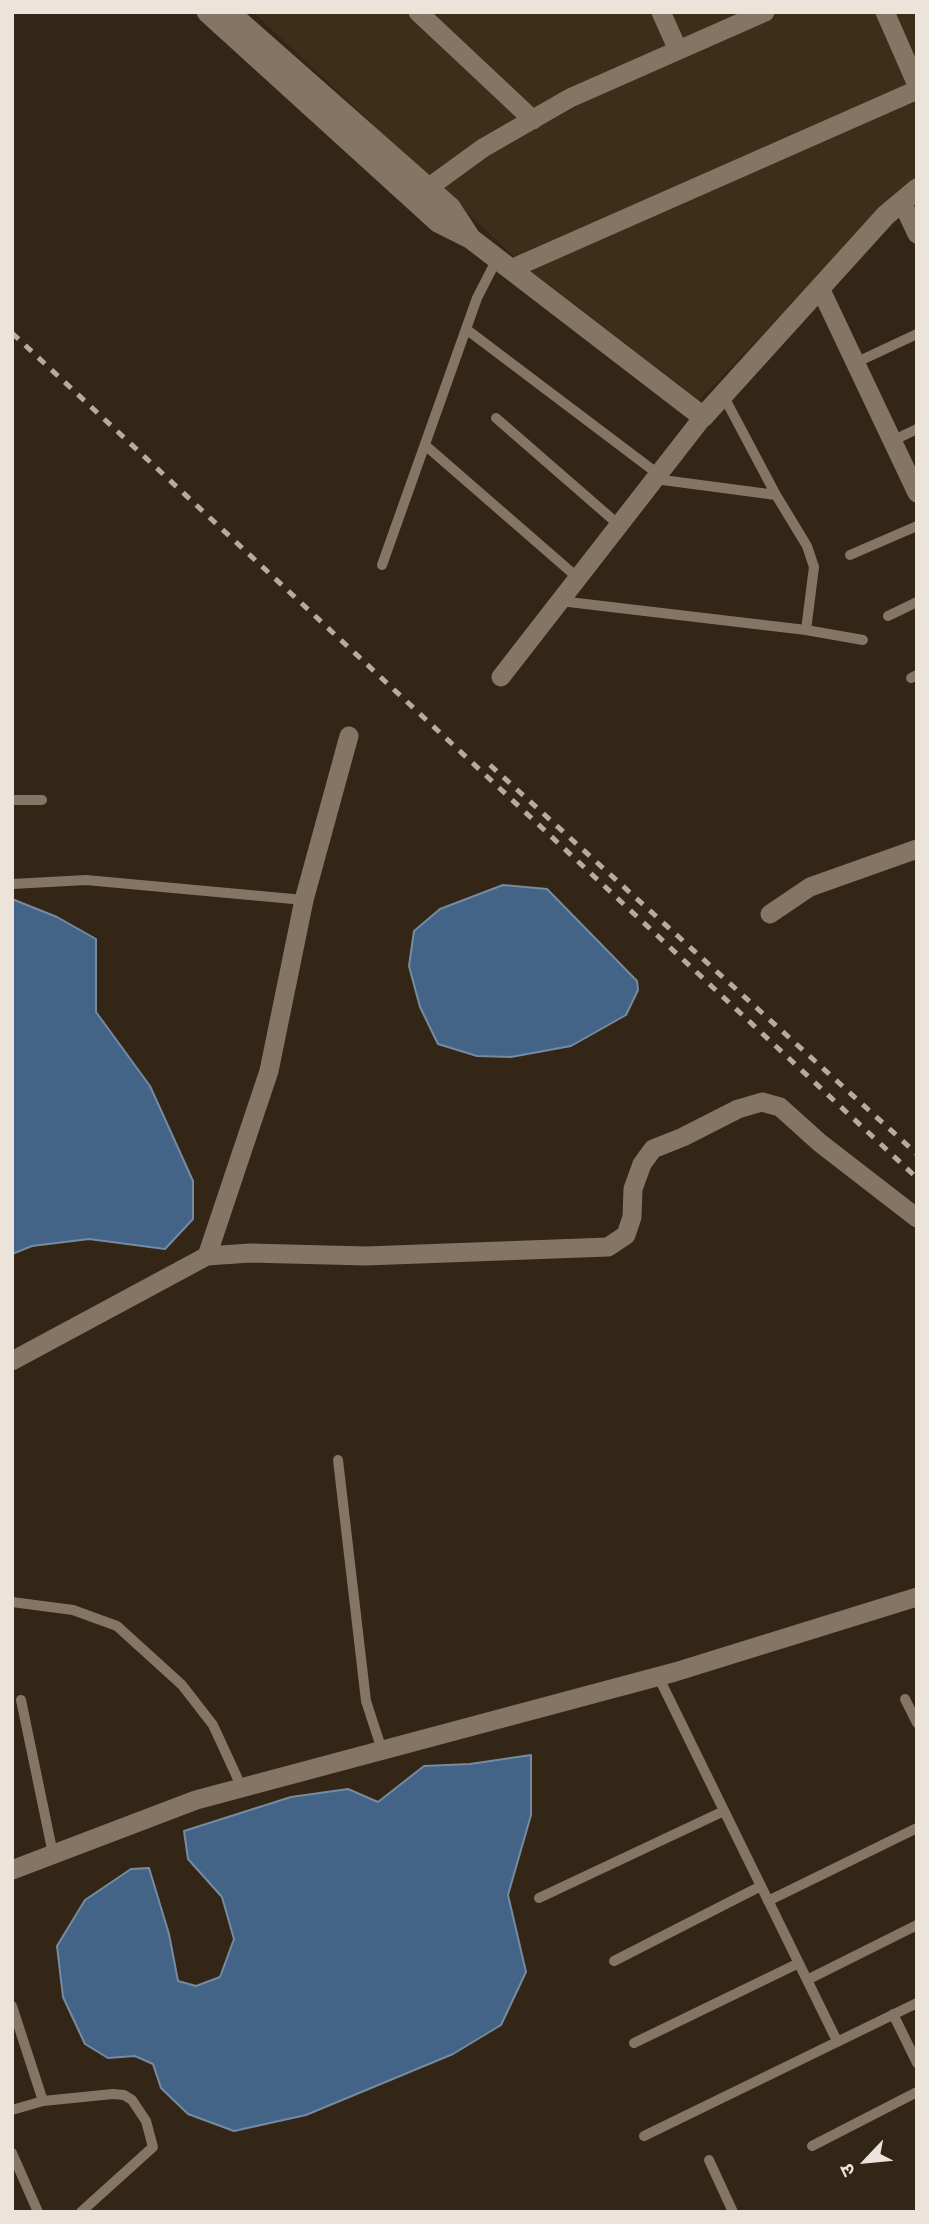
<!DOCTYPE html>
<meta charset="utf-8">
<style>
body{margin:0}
#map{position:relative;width:929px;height:2224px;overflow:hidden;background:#332617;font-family:Manrope,"Noto Sans Devanagari",sans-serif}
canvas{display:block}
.frame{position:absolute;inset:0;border:14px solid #ece3da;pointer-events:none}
.north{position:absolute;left:831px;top:2126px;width:70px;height:70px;-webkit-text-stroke:5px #332617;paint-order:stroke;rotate:244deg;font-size:19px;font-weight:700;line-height:28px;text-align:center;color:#ece3da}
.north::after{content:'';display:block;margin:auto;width:24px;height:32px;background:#ece3da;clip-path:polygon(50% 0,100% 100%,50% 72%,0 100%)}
</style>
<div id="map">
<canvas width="929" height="2224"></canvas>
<div class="frame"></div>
<div class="north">उ</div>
</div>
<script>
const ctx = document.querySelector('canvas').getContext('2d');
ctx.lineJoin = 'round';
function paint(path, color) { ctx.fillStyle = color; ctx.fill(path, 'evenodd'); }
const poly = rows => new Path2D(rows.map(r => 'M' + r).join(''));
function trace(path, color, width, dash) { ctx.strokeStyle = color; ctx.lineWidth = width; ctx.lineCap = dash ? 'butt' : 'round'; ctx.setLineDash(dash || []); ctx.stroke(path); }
const built = poly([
 [253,12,917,12,917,175,699,400,522,264]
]);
const water = poly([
 [503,885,547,889,637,981,638,990,626,1015,571,1046,511,1057,477,1056,438,1044,420,1007,409,966,414,931,440,909,503,885],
 [12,899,57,917,96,939,96,1012,150,1086,193,1181,193,1219,165,1249,89,1239,32,1246,12,1254,12,899],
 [531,1755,531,1815,508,1895,526,1972,501,2025,453,2054,306,2115,234,2131,188,2114,161,2088,153,2064,135,2056,108,2058,85,2044,63,1997,57,1946,85,1900,131,1869,149,1868,169,1934,178,1981,196,1986,220,1977,234,1939,222,1897,188,1859,184,1831,291,1797,348,1789,378,1802,424,1766,470,1764,531,1755]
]);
const lane = poly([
 [466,329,658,474],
 [855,363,917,334],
 [723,395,776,495,807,546,814,567,806,630],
 [496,418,619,525],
 [892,441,917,429],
 [425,445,578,578],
 [655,479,776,495],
 [850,555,917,526],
 [382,565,477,298,497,259],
 [560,601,806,630,863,640],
 [888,616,917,602],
 [911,678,917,675],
 [12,800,42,800],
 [12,884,86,880,304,900],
 [338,1460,366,1701,382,1750],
 [12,1602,73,1610,117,1626,182,1685,213,1725,242,1788],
 [658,1676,837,2041],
 [905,1699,917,1723],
 [21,1700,53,1854],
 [539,1898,724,1811],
 [768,1901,917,1828],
 [614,1961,761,1886],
 [807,1980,917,1925],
 [12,2006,43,2101],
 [893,2014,917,2063],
 [634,2043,799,1963],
 [12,2110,43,2101,113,2094,124,2095,132,2100,146,2121,153,2147,81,2212],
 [644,2136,917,2003],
 [812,2146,917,2092],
 [12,2153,38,2212],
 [709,2160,733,2212]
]);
const street = poly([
 [418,12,533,120],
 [661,12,678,50],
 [885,12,917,85],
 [419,199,428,188,483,148,570,98,765,12],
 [902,202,917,234],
 [511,269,917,90],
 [820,288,917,493],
 [501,677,703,417],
 [770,914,810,887,917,849],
 [207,1256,250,1253,366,1256,608,1247,626,1235,632,1217,633,1189,642,1164,653,1149,683,1137,738,1109,762,1102,780,1107,820,1143,917,1218],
 [12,1361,207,1256,269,1071,304,900,349,736],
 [12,1870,196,1800,675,1672,917,1597]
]);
const secondary = poly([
 [207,12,438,222,470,238,703,417,886,215,917,189],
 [229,12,450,207,469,236]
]);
const rail = poly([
 [12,333,917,1178],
 [490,765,917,1154]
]);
paint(built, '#3e2d18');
paint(water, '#436487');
trace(water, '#768aa0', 2);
trace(lane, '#847564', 10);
trace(street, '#847564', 19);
trace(secondary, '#847564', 21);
trace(rail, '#b5aba0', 5, [9, 9]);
</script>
